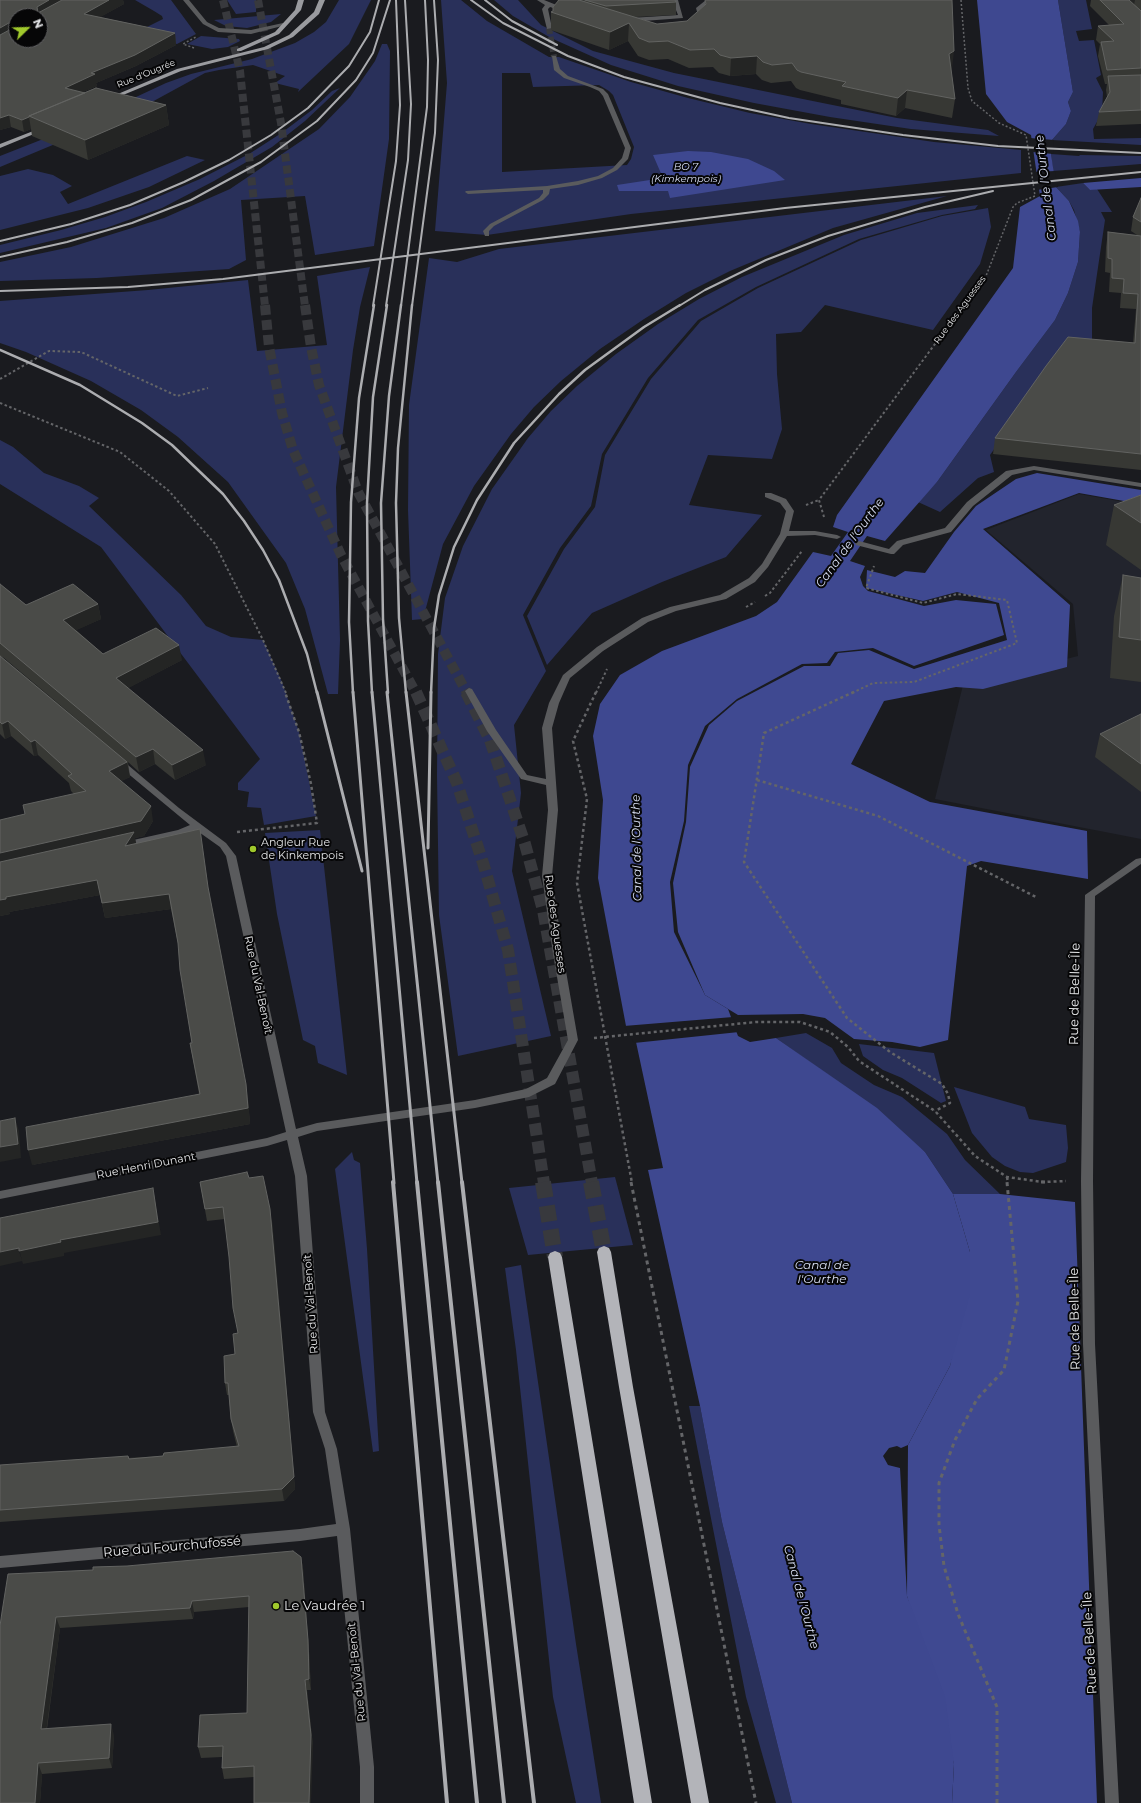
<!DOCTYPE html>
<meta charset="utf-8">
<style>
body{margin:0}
#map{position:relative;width:1141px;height:1803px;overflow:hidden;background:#1a1b1f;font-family:Montserrat,sans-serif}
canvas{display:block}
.north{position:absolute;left:8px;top:8px;width:40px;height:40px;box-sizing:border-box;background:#060607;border:1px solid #5f5f61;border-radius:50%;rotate:67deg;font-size:11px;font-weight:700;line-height:16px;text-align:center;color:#e4e5e7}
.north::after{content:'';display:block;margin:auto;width:14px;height:18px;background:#a0c92c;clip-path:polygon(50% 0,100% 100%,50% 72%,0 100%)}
</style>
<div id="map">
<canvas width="1141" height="1803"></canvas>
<div class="north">N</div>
</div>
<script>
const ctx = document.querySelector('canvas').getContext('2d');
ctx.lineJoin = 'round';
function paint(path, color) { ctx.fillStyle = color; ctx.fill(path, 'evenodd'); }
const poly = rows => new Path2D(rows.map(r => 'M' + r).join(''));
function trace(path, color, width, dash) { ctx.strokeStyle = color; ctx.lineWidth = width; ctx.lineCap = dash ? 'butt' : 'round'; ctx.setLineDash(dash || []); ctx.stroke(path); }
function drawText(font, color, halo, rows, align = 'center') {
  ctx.font = font + ' Montserrat,sans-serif'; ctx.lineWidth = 4; ctx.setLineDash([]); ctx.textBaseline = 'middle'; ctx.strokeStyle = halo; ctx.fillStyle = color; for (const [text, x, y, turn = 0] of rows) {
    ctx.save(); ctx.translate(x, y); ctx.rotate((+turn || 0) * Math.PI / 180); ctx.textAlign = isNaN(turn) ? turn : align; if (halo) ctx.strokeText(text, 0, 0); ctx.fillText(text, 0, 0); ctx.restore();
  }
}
const built = poly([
 [1079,494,1141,505,1141,839,935,799,963,685,1078,656,1073,604,986,530]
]);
const green = poly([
 [135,0,171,0,196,34,177,44,131,35,163,19,162,16,154,11],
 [227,0,256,0,256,12,236,14],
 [339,0,371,0,349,44,298,92,299,89,275,83,285,76,253,65,219,70,205,73,139,109,0,167,0,156,61,132,166,83,191,74,252,59,295,43,314,32,326,22],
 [441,0,461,0,487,21,549,57,559,57,631,82,688,98,750,113,811,124,934,142,1021,150,1021,173,631,214,487,235,435,231,447,83],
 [502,73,530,73,533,87,599,85,609,91,613,95,634,147,631,159,627,165,502,172],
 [494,0,518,0,541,25,593,51,674,73,897,118,988,130,999,136,911,129,830,117,754,103,678,86,611,65,551,38,513,16],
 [1058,0,1086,0,1092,29,1076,31,1079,41,1094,40,1101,75,1096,78,1103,92,1102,113,1093,129,1094,139,1141,138,1141,145,1052,140,1066,124,1071,111,1068,102,1073,92],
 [281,14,271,22,247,28,226,26,214,20],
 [201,36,239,39,240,41,228,47,212,49,187,44],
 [382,44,387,44,390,51,389,139,374,246,315,255,305,196,241,200,246,260,229,269,97,278,0,281,0,262,71,247,164,218,230,189,319,129,350,97,375,61],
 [340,88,305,121,272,147,214,181,162,208,106,228,0,253,0,245,61,230,105,217,146,202,200,179,249,154,280,134,312,110,332,91],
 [1051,154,1079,156,1080,155,1141,156,1141,164,1053,171],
 [187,156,205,160,149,187,88,208,0,230,0,176,28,169,53,175,72,186,60,192,68,204],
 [1083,183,1090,190,1097,189,1112,212,1101,212,1105,220,1092,308,1092,353,1064,351,990,455,994,472,978,478,940,512,918,502,937,482,1016,372,1055,320,1068,293,1078,262,1080,232,1074,210,1069,201,1056,187],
 [947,196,833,228,730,271,686,293,644,319,600,349,561,381,534,407,511,434,474,486,443,544,423,619,412,620,408,510,409,405,429,258,457,262,499,249],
 [978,205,975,209,942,215,859,239,756,287,698,320,648,378,602,454,591,506,560,548,523,615,546,671,514,725,521,793,512,871,551,1036,458,1056,439,915,437,775,438,654,445,598,463,546,492,489,528,438,551,411,577,386,616,354,658,324,699,299,742,277,844,235,917,213],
 [988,208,991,227,980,264,933,330,825,305,801,332,776,334,777,374,782,429,772,459,708,455,689,505,762,515,726,557,662,582,592,613,547,665,527,616,564,549,595,507,605,455,651,379,701,321,758,288,861,240,942,216],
 [370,267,360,307,353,350,336,487,340,640,338,694,328,694,305,609,286,563,228,482,178,437,141,410,91,381,26,352,0,343,0,301,148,290,248,280,257,351,327,345,317,276],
 [0,440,13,447,44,473,79,486,99,498,89,506,181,595,206,626,231,637,263,640,282,682,299,732,316,816,264,825,261,808,247,807,249,792,238,790,238,783,260,759,101,547,0,484],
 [320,830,347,1075,318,1063,315,1046,303,1040,277,914,265,833],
 [806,1033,832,1048,841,1063,874,1085,902,1097,947,1134,965,1160,1000,1194,953,1194,925,1152,841,1084,776,1038],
 [859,1044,934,1053,946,1101,941,1103,902,1078,883,1070,863,1056],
 [954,1087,1025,1107,1029,1119,1066,1125,1068,1148,1066,1162,1033,1173,1020,1172,1005,1166,992,1157,972,1133],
 [352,1152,354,1160,360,1163,367,1249,379,1451,373,1452,335,1169],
 [615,1177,633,1245,528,1255,509,1188],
 [521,1265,576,1644,601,1803,576,1803,553,1697,516,1350,505,1268],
 [689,1406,700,1406,722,1522,792,1803,776,1803,746,1697]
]);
const forest = poly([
 [1141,178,1141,187,1090,190,1083,183],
 [1037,473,1141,490,1141,504,1079,493,983,529,1070,605,1067,667,983,689,956,687,884,701,851,764,930,802,1087,831,1088,879,981,861,967,866,948,1040,920,1047,892,1042,854,1039,825,1018,803,1014,738,1015,705,995,678,932,673,883,686,822,690,767,709,725,737,701,804,666,830,666,838,653,869,650,914,669,1007,640,999,603,957,592,923,601,866,588,867,570,895,577,905,571,925,573,954,532,976,506,1016,479],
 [953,1194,1000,1194,1075,1202,1097,1803,952,1803,954,1764,907,1596,908,1445,950,1366,970,1252]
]);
const water = poly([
 [977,0,1058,0,1073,92,1068,102,1071,111,1066,124,1052,140,1051,154,1056,187,1069,201,1078,221,1080,232,1078,262,1068,293,1055,320,1016,372,937,482,885,541,867,536,850,561,865,566,860,577,863,586,868,591,924,606,956,600,996,604,1004,635,914,666,873,648,835,652,827,663,802,664,737,699,705,726,688,765,684,821,670,882,674,932,705,995,728,1009,738,1036,750,1042,776,1038,877,1108,925,1152,953,1194,970,1252,970,1294,950,1366,908,1445,901,1448,897,1446,889,1448,883,1456,888,1465,900,1468,907,1596,945,1697,954,1764,952,1803,792,1803,722,1522,700,1406,648,1170,663,1168,636,1042,626,1026,598,878,603,800,593,736,600,704,620,675,662,651,756,616,777,602,813,552,831,556,848,532,833,527,837,515,1013,268,1020,207,1040,196,1031,135,1007,122,986,94],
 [688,151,711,152,748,159,774,171,785,180,670,198,668,191,619,191,617,185,663,178,653,155]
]);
const pier = poly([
 [1030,138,1054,140,1053,154,1032,152],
 [1055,171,1058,187,1037,190,1034,172],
 [733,1017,739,1032,634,1043,624,1026]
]);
const minorTunnel = poly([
 [549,28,554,57]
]);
const highwayTunnelFar3 = poly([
 [223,0,240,71,265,306],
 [258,0,281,123,305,306]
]);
const highwayTunnelFar2 = poly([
 [265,305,269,347,282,413,293,450,341,555,416,693],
 [305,305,311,347,319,385,358,492,467,693]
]);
const highwayTunnelFar1 = poly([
 [416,692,457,783,484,866,508,950,544,1183],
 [466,692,490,740,525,844,543,910,592,1183]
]);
const highwayTunnel = poly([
 [543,1182,555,1257],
 [591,1182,604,1252]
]);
const pathFar3 = poly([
 [961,0,968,88,972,101,999,123,1026,135,1035,196,1017,203,1013,207,986,276,964,306],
 [194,48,183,44,196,37]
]);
const pathFar2 = poly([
 [0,379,49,351,81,352,177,396,208,388],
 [0,403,120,452,169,491,215,544,263,640,286,693],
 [806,505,819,500],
 [824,517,819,500,964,305],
 [765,596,770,593,802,551],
 [746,607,755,602],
 [596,693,607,669],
 [852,693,873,683,914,682,1017,643,1007,600,957,594,923,603,866,588,874,566]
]);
const pathFar1 = poly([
 [596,692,573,741,587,799,577,883,632,1183],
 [854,692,764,733,744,862,847,1018,890,1052,942,1084,948,1094,950,1103,935,1111],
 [757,780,878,816,1036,897],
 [237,832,317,823,311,784,299,732,285,692],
 [594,1038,756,1022,800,1022,830,1032,848,1047,859,1061,935,1111,975,1156,1007,1177,1043,1182,1066,1181],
 [1007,1177,1008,1183]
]);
const path = poly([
 [631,1182,756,1803],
 [1041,1182,1048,1182],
 [997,1803,997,1707,958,1614,944,1566,939,1525,939,1483,955,1440,977,1399,1004,1370,1018,1301,1007,1182]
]);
const minor = poly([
 [183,0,189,0,207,22,219,28,251,30,283,23,286,25,251,34,218,32,203,24,183,0],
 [537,0,544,0,569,10,566,12,550,7,548,9,552,28,547,29,542,9,545,5,537,0],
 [672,0,678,0,683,18,630,22,627,20,630,18,678,15,672,0],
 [706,0,712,0,702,8,705,19,702,22,698,22,699,19,696,8,706,0],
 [552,56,556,56,560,69,568,76,603,89,608,94,631,148,628,159,617,170,602,178,578,185,550,189,549,194,543,200,494,226,489,231,489,236,485,236,483,231,490,224,539,198,543,193,543,190,468,194,465,192,466,191,547,186,578,181,598,176,613,168,622,158,625,148,603,96,599,91,590,87,564,78,554,70,552,56],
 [1034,466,1141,483,1141,487,1034,470,1012,475,973,506,951,532,903,545,894,554,891,554,856,545,855,543,859,541,889,549,897,541,945,528,967,502,1006,471,1034,466],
 [765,493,771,493,786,499,794,511,789,531,815,531,837,535,841,537,837,539,815,535,787,536,768,567,755,582,726,599,676,611,648,622,603,651,570,678,559,703,552,728,558,810,552,876,563,954,578,1040,555,1084,529,1097,475,1108,317,1131,298,1137,307,1176,325,1412,337,1449,350,1529,374,1767,374,1803,360,1803,360,1767,337,1536,300,1541,0,1568,0,1556,300,1529,336,1524,325,1449,313,1412,295,1176,287,1140,267,1146,0,1199,0,1191,267,1138,286,1132,226,856,220,847,196,830,180,836,123,848,120,847,118,845,120,843,178,830,190,825,114,762,116,760,122,760,179,808,226,843,236,856,296,1129,317,1123,475,1100,526,1089,547,1078,568,1040,553,954,542,876,548,810,546,785,521,779,487,731,465,691,469,688,472,689,496,730,527,775,546,779,542,728,549,703,563,675,597,647,642,618,670,607,720,595,749,578,762,564,780,534,786,511,780,503,765,497,765,493],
 [1141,858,1141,864,1095,896,1093,1181,1095,1344,1119,1803,1105,1803,1083,1344,1081,1181,1085,895,1136,859,1141,858]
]);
const major = poly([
 [298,0,304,0,301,10,279,34,241,51,237,51,237,49,275,32,295,10,298,0],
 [319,0,325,0,319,14,293,37,268,49,181,71,111,100,106,99,177,69,264,47,289,35,314,12,319,0],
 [41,128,46,129,0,148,0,144,41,128]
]);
const highway = poly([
 [604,1246,609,1248,611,1252,633,1387,709,1803,691,1803,619,1387,597,1252,599,1248,604,1246],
 [555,1251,560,1253,562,1257,652,1803,634,1803,548,1257,550,1253,555,1251]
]);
const railFar3 = poly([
 [471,0,503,23,568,56,624,77,720,103,789,118,903,135,998,146,1141,153],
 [485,0,512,21,557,45],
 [0,241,71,224,130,205,184,182,229,160,271,135,308,108,349,66,370,32,379,0],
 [0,257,67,242,132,223,191,200,261,162,317,121,356,80,373,53,390,0],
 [0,291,128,287,223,279,785,208,1141,172],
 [373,306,396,161,400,105,396,0],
 [386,306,408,160,411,104,405,0],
 [401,306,427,107,428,60,425,0],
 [412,306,435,133,438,60,434,0],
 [679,306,705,290,766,260,828,236,925,207,993,191]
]);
const railFar2 = poly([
 [0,350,80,385,142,423,172,445,223,494,244,521,263,550,279,580,307,654,317,693],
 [353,693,349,622,351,502,359,398,374,305],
 [372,693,368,621,367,503,373,397,387,305],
 [388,693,383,619,381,503,389,396,401,305],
 [406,693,399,618,396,503,398,448,412,305],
 [431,693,434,628,439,595,454,547,477,500,514,443,559,394,585,370,644,327,680,305]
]);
const railFar1 = poly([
 [317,692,362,871],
 [353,692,394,1183],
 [372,692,417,1183],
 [387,692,438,1183],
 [406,692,462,1183],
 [428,848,431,692]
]);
const rail = poly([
 [393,1182,447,1803],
 [417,1182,477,1803],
 [438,1182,504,1803],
 [462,1182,534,1803]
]);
const wall = poly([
 [0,0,123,0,124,4,100,17,175,33,176,45,136,66,96,83,97,86,83,92,166,105,169,125,88,160,32,136,31,129,24,132,11,127,0,130],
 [557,0,675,0,676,2,676,15,635,17,657,24,687,21,705,5,705,0,952,0,952,69,951,69,955,99,952,118,905,108,896,116,841,104,841,100,800,90,796,88,791,81,771,83,762,80,756,74,730,76,719,73,713,67,689,68,668,59,649,60,638,56,628,41,609,50,551,30,551,12,553,11,553,7,558,1],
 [1091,0,1141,0,1141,124,1096,126,1099,112,1107,97,1106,90,1107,84,1105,84,1098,56,1100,44,1096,40,1098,26,1109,25,1090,6],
 [1141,198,1141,470,993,454,995,438,1133,343,1136,309,1120,308,1121,293,1109,292,1110,273,1105,272,1106,247,1108,232,1137,235,1131,231,1133,217],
 [1141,495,1141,570,1106,545,1114,505],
 [1123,575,1141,578,1141,682,1110,678,1114,616],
 [0,584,26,605,98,604,101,619,76,630,103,654,182,660,128,688,206,765,175,780,155,764,139,772,128,762,130,777,121,781,153,821,144,836,135,838,136,844,209,892,248,1099,250,1124,32,1165,199,1094,190,1043,192,1043,178,944,171,909,105,918,100,895,9,912,10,914,0,916,25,814,74,794,71,791,69,783,38,755,34,756,11,736,5,739,0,734],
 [2,657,4,658,97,736],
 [1141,714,1141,792,1095,757,1100,734],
 [249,1178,272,1221,295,1489,284,1501,0,1522,0,1465,163,1456,237,1447,233,1431,231,1419,229,1395,227,1395,225,1383,235,1354,238,1333,225,1219,207,1221,200,1182],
 [301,1557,303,1568,309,1651,311,1690,307,1690,313,1746,254,1777,224,1779,222,1768,222,1757,201,1758,198,1747,247,1713,249,1607,194,1612,193,1619,60,1628,47,1729,114,1735,112,1768,42,1774,40,1803,0,1626,93,1570,127,1566]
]);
const shadedWall = poly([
 [49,0,70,0,38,16,37,7],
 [109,0,123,0,124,4,86,25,84,14],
 [1123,0,1135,0,1134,5],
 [14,20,16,30,0,40,0,28],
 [629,23,628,41,609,50,610,32],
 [175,33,176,45,136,66,96,83,97,86,67,99,65,88,91,73],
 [954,51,952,69,947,72,949,54],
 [757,56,756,74,730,76,731,58],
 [907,90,905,108,896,116,898,98],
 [166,105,169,125,88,160,85,140],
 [9,115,11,127,0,130,0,118],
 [29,117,31,129,24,132,22,120],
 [98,604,101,619,66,635,63,620],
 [179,645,182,660,119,693,116,678],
 [8,721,11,736,5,739,2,724],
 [35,740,38,755,34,756,31,742],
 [153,749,155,764,139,772,136,757],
 [203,750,206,765,175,780,172,765],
 [127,762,130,777,112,786,109,771],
 [151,806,153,821,144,836,135,838,137,847,0,868,0,853],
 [97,880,100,895,9,912,10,914,0,916,0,900,6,897],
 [169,894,171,909,105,918,102,903],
 [246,1084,248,1099,250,1124,32,1165,28,1150],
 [15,1118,19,1131,21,1158,0,1162,0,1147],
 [153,1188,161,1235,64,1253,64,1256,23,1264,19,1251,60,1240],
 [270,1209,274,1238,295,1489,284,1501,282,1489],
 [19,1248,22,1261,0,1266,0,1252],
 [301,1557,303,1568,309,1651,311,1690,309,1679],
 [192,1601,194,1612,193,1619,190,1608],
 [56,1617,60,1628,45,1740,41,1729],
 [305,1680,307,1690,313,1746,311,1803,309,1803],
 [111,1724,114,1735,112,1768,109,1758],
 [38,1763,42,1774,40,1803,35,1803]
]);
const building = poly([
 [0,0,49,0,37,7,38,13,62,0,109,0,84,14,175,33,135,55,91,73,95,74,65,88,85,93,29,116,29,117,22,120,9,115,0,118,0,35,15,27,14,20,0,28,0,0],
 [16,16,40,16,40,40,16,40,16,16],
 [559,0,579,0,657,24,687,21,706,4,705,0,952,0,954,51,949,54,955,99,907,90,898,98,842,86,846,82,801,72,797,70,792,63,772,65,763,62,757,56,731,58,720,55,714,49,690,50,668,41,649,42,639,38,629,23,610,32,551,12,553,11,553,7,559,0],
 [585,0,675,0,676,2,606,6,585,0],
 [1100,0,1129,0,1141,11,1141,68,1107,70,1101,42,1114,41,1098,26,1124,24,1100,0],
 [1141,75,1141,110,1099,112,1110,92,1108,76,1141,75],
 [96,88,166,105,85,140,29,116,96,88],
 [1141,198,1141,222,1133,217,1141,198],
 [1108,232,1141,236,1141,454,995,438,1046,366,1068,337,1135,343,1138,294,1123,293,1124,279,1112,278,1112,259,1108,258,1108,232],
 [1141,495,1141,523,1114,505,1141,495],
 [1123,575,1141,578,1141,640,1119,637,1123,575],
 [0,584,26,605,73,584,98,604,63,620,103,654,156,628,179,645,116,678,203,750,172,765,153,749,136,757,0,643,0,584],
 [0,656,127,762,109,771,151,806,141,821,0,853,0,820,25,814,23,805,86,791,68,776,72,774,35,740,31,742,8,721,2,724,0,722,0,656],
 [1141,714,1141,764,1100,734,1141,714],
 [200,829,208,887,246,1084,248,1108,28,1150,26,1127,200,1094,190,1043,192,1043,180,970,178,943,169,894,102,903,97,880,6,897,6,899,0,900,0,862,134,832,125,846,200,829],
 [15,1118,18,1144,0,1147,0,1121,15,1118],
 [247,1172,249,1178,263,1176,270,1209,294,1477,282,1489,0,1510,0,1465,128,1456,129,1459,163,1456,164,1453,239,1446,231,1419,228,1383,225,1383,224,1356,235,1354,233,1334,238,1333,233,1308,229,1257,223,1207,205,1209,200,1182,247,1172],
 [153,1188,158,1222,60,1240,61,1242,19,1251,19,1248,0,1252,0,1218,153,1188],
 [293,1551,301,1557,308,1640,309,1679,305,1680,311,1735,309,1803,254,1803,254,1766,222,1768,223,1746,198,1747,200,1715,247,1713,249,1596,192,1601,190,1608,56,1617,41,1729,111,1724,109,1758,38,1763,35,1803,0,1803,0,1626,2,1612,8,1574,93,1570,93,1567,127,1566,293,1551]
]);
const markers = [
 [253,849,4,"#a0c92c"],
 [276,1606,4,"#a0c92c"]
];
const farStreetnames = [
 ["Rue d'Ougrée",146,74,-22],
 ["Rue des Aguesses",960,310,-54]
];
const farWaternames = [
 ["BO 7",686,167],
 ["(Kimkempois)",686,179]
];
const poiNames = [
 ["Angleur Rue",261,843],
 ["de Kinkempois",261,856]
];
const streetNames = [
 ["Rue des Aguesses",555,924,82],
 ["Rue du Val-Benoît",258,985,78],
 ["Rue Henri Dunant",146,1166,-11],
 ["Rue du Val-Benoît",311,1304,-94],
 ["Rue du Val-Benoît",357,1672,-96]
];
const waterNames = [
 ["Canal de l'Ourthe",1046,188,-97],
 ["Canal de l'Ourthe",850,543,-54],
 ["Canal de l'Ourthe",637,848,-91],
 ["Canal de",822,1265],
 ["l'Ourthe",822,1279],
 ["Canal de l'Ourthe",801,1597,75]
];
const nearStreetnames = [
 ["Rue de Belle-Île",1075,994,-89],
 ["Rue de Belle-Île",1075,1319,-91],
 ["Rue du Fourchufossé",172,1547,-5],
 ["Rue de Belle-Île",1090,1643,-93]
];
const nearPoinames = [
 ["Le Vaudrée 1",284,1606]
];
paint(built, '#22242d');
paint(green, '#29305a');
paint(forest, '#3f4991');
paint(water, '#3e4890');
paint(pier, '#1a1b1f');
trace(minorTunnel, '#38393d', 6, [6, 3]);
trace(highwayTunnelFar3, '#38393d', 8, [8, 4]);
trace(highwayTunnelFar2, '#38393d', 10, [10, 5]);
trace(highwayTunnelFar1, '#38393d', 12, [12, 6]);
trace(highwayTunnel, '#38393d', 16, [16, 8]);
trace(pathFar3, '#646568', 1.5, [2, 2]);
trace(pathFar2, '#646568', 2, [2.5, 2.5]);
trace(pathFar1, '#646568', 2.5, [3, 3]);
trace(path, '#646568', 3, [4, 4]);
paint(minor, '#5a5b5d');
paint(major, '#9a9b9f');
paint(highway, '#b3b4b9');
trace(railFar3, '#acadb0', 2);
trace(railFar2, '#acadb0', 2.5);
trace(railFar1, '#acadb0', 3);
trace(rail, '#acadb0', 4);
paint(wall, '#373834');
paint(shadedWall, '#242524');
paint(building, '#4a4b48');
trace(building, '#626361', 1);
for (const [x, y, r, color] of markers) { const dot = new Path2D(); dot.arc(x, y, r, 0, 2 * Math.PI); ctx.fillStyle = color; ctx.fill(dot); trace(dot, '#060607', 1.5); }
drawText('9px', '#e4e5e7', '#060607', farStreetnames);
drawText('italic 10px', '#d9dff4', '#060607', farWaternames);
drawText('11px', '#e4e5e7', '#060607', poiNames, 'left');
drawText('11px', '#e4e5e7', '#060607', streetNames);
drawText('italic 12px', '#d9dff4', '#060607', waterNames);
drawText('13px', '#e4e5e7', '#060607', nearStreetnames);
drawText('13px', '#e4e5e7', '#060607', nearPoinames, 'left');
</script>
